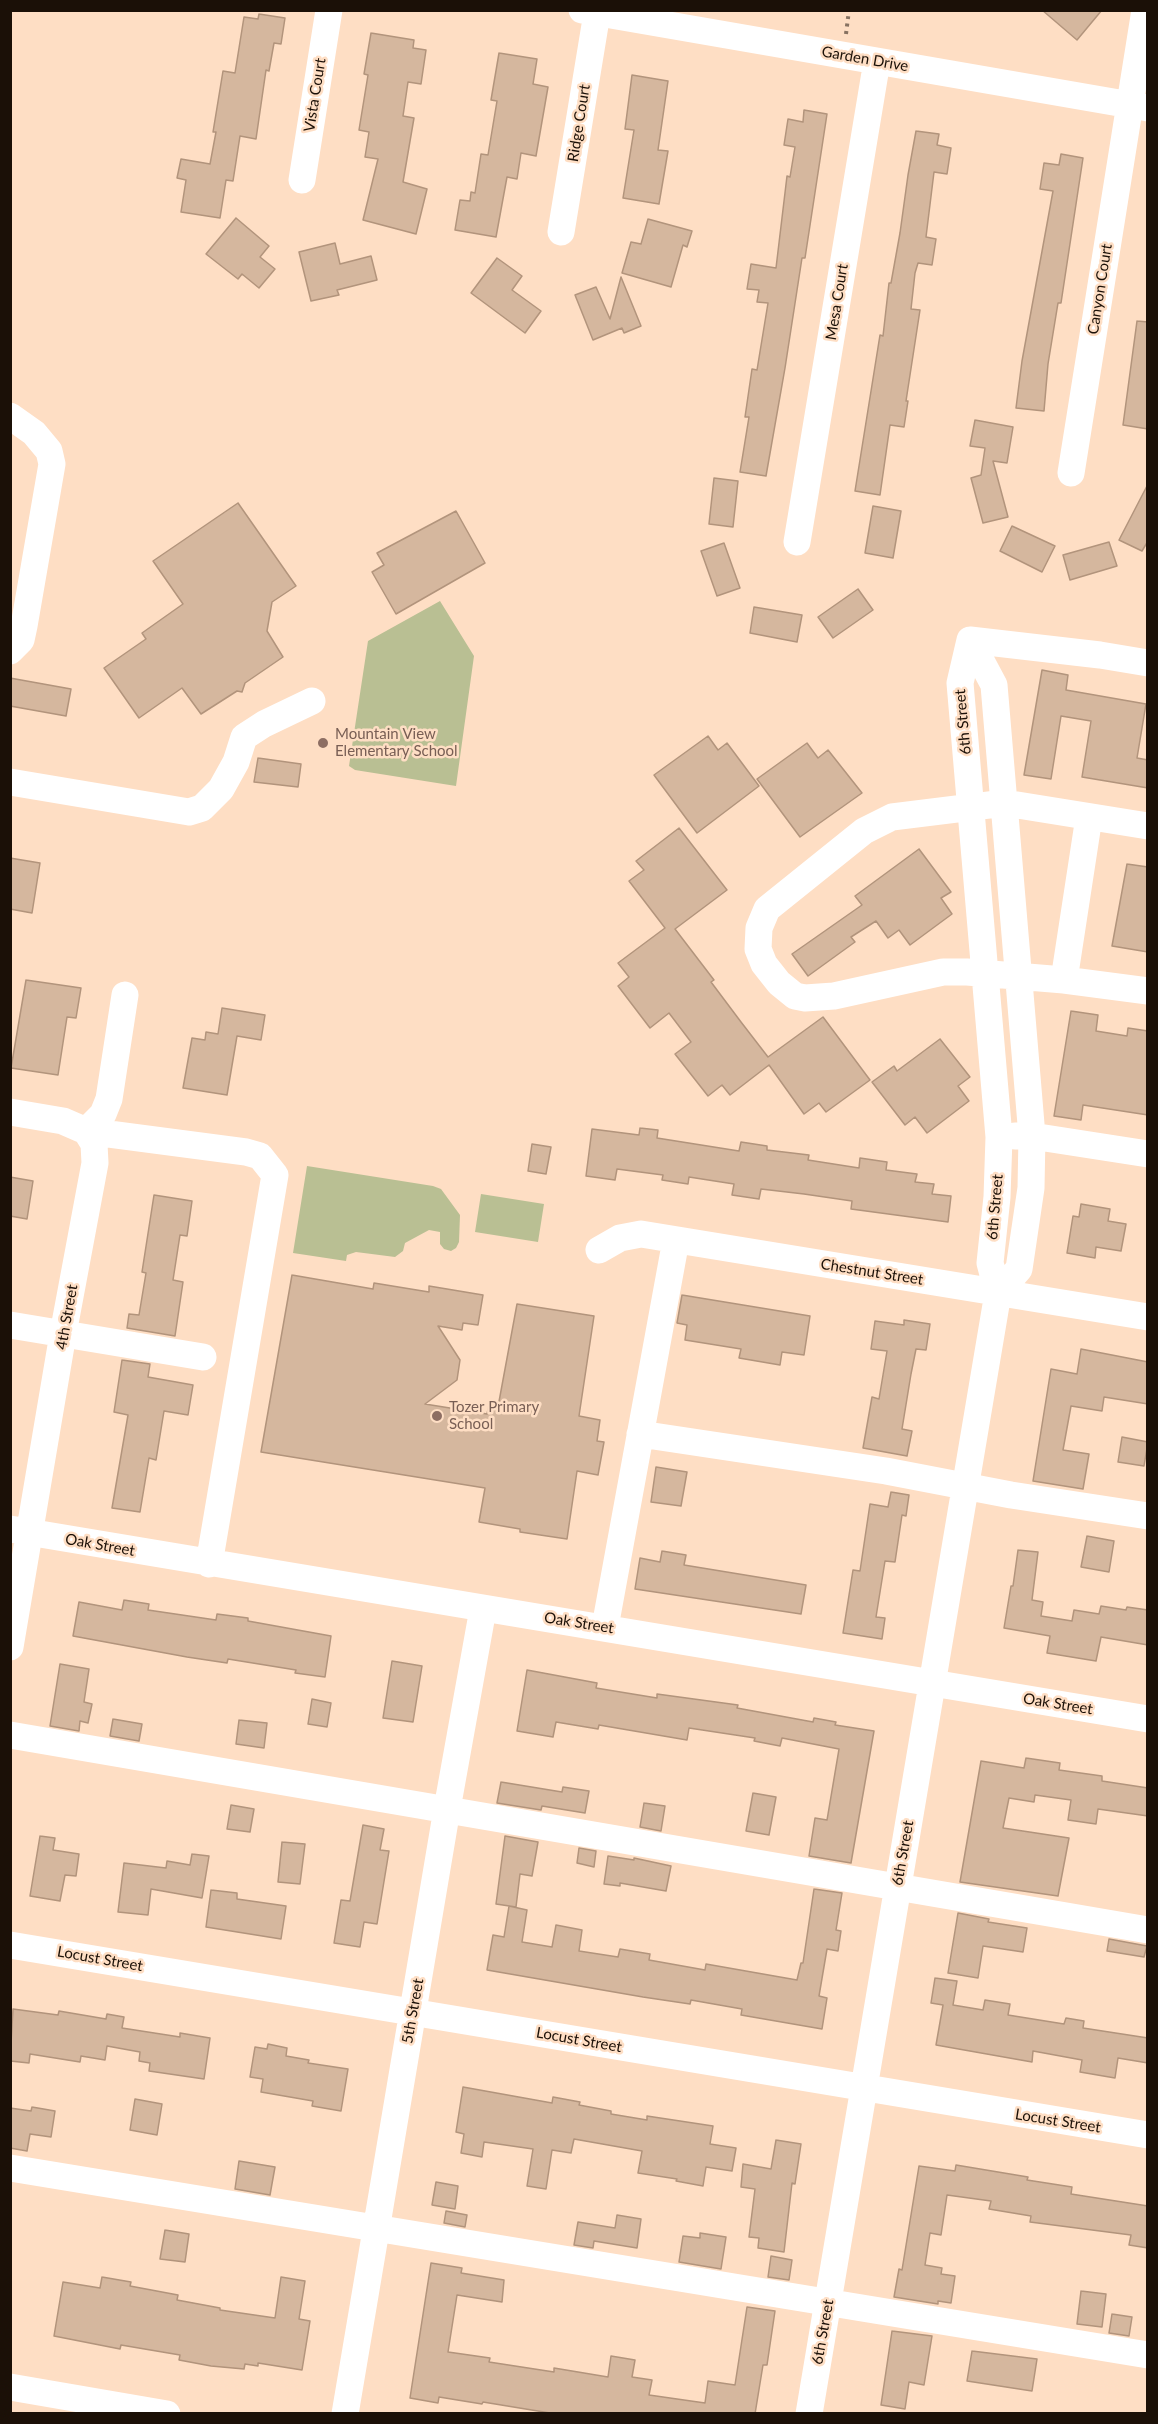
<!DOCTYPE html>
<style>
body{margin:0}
#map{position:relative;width:1158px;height:2424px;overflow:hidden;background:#fedec4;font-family:Lato,sans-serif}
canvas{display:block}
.frame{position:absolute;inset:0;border:12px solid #1b1007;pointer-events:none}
</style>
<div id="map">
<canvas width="1158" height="2424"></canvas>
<div class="frame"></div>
</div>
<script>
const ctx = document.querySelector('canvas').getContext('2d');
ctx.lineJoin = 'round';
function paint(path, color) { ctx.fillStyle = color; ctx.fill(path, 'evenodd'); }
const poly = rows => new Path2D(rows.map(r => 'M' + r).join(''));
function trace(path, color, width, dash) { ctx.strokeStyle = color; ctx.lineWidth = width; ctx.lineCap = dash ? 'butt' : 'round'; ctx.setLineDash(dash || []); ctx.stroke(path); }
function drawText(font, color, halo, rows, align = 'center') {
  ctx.font = font + ' Lato,sans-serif'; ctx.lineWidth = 5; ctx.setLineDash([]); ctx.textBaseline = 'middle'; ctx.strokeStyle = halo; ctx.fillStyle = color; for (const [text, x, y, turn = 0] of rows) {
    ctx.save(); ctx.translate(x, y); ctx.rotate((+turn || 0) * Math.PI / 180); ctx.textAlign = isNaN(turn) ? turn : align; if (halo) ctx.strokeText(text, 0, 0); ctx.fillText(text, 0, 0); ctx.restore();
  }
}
const green = poly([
 [440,601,474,656,456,786,355,770,349,766,368,641],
 [307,1166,433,1186,441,1189,460,1215,459,1242,456,1248,451,1251,444,1249,440,1244,440,1232,429,1230,405,1243,403,1251,395,1257,356,1252,347,1255,346,1261,293,1253],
 [481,1194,544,1204,538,1242,475,1232]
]);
const building = poly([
 [1042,10,1102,10,1077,40,1042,10],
 [259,14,285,18,281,44,274,43,269,71,266,70,256,139,240,136,233,181,226,180,220,218,181,212,186,180,177,178,181,159,210,164,216,132,213,132,223,71,235,73,244,17,258,19,259,14],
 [371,33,414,40,413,48,426,50,421,84,408,82,403,116,414,118,403,182,427,189,416,234,363,220,378,159,365,157,369,132,359,130,368,75,364,74,371,33],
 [499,53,537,59,533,84,548,87,536,156,521,153,517,179,507,177,496,237,455,230,460,200,470,201,471,192,475,193,481,154,488,155,497,101,491,100,499,53],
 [632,75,668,81,658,150,668,151,659,204,623,198,634,130,625,129,632,75],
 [804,110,827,114,805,258,802,258,785,368,766,476,740,472,749,417,745,417,752,369,757,370,768,303,757,302,759,290,747,289,751,264,776,268,787,176,790,177,795,147,784,145,788,119,803,122,804,110],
 [916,131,939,134,937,145,951,148,947,174,934,172,926,237,936,239,932,265,918,263,915,273,911,309,920,310,906,401,908,401,904,427,890,425,880,495,855,491,880,335,883,336,889,283,891,283,900,233,908,175,916,131],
 [1061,154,1083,158,1061,303,1058,303,1048,364,1044,411,1016,408,1022,361,1053,191,1040,189,1044,163,1059,165,1061,154],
 [236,218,269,246,260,257,275,269,259,288,242,274,238,279,206,254,236,218],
 [648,219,692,231,687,247,683,245,671,287,622,273,631,242,641,244,648,219],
 [335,243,340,264,371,256,377,280,337,290,339,295,311,301,299,252,335,243],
 [497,258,522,276,512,290,541,311,525,333,471,293,497,258],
 [621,277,641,326,624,333,622,328,593,340,575,295,596,287,610,319,621,277],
 [1137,321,1148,322,1148,429,1123,425,1137,321],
 [975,420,1013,427,1007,463,993,461,1008,517,983,523,971,478,981,475,985,448,970,446,975,420],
 [714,478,738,481,733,527,709,524,714,478],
 [1148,484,1148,541,1142,551,1119,540,1148,484],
 [238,503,296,586,272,602,267,631,283,657,245,683,242,692,237,691,201,714,182,688,139,718,104,668,146,639,142,633,183,604,153,561,238,503],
 [873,506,901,511,893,558,865,553,873,506],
 [456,511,485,563,396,614,372,572,384,565,377,553,456,511],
 [1012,526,1055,546,1042,572,1000,551,1012,526],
 [1109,542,1117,566,1070,580,1063,555,1109,542],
 [724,543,740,588,717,596,701,551,724,543],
 [858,589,873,610,833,638,818,617,858,589],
 [754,607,802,615,797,642,750,633,754,607],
 [1042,670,1068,675,1066,690,1146,704,1137,758,1148,760,1148,788,1082,777,1091,721,1061,716,1051,779,1024,775,1042,670],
 [10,678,71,689,66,716,10,706,10,678],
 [708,736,718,750,727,743,759,786,697,833,654,775,708,736],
 [807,743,818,758,828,750,862,793,800,837,757,779,807,743],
 [258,758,301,764,298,787,254,782,258,758],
 [679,828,727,890,675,929,714,980,711,982,741,1022,768,1057,823,1017,870,1080,826,1112,819,1103,804,1114,769,1065,730,1095,722,1085,708,1096,675,1054,691,1042,669,1013,650,1028,618,986,629,977,618,963,665,928,629,881,644,870,636,861,679,828],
 [919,849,951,892,941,898,952,914,910,945,899,930,888,938,876,921,851,937,855,942,808,976,792,954,862,905,855,896,919,849],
 [10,858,40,863,32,913,10,909,10,858],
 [1127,864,1148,867,1148,952,1112,946,1127,864],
 [26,980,81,988,76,1018,67,1017,58,1075,11,1068,26,980],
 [222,1008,265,1015,261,1040,237,1036,227,1095,183,1088,192,1038,205,1040,206,1032,218,1034,222,1008],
 [1071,1011,1098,1015,1096,1031,1127,1036,1128,1028,1148,1031,1148,1115,1083,1105,1081,1120,1054,1116,1071,1011],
 [940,1039,970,1077,958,1086,969,1101,927,1133,915,1117,905,1125,872,1082,894,1066,897,1071,940,1039],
 [640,1128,658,1130,657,1138,739,1151,741,1142,767,1146,767,1150,809,1155,808,1160,859,1168,860,1158,887,1162,886,1170,917,1174,915,1182,934,1184,932,1194,951,1196,948,1222,851,1209,852,1201,804,1194,761,1189,759,1199,732,1195,734,1184,689,1177,688,1184,662,1180,663,1175,617,1169,615,1180,586,1176,592,1129,639,1135,640,1128],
 [532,1144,551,1147,546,1174,528,1171,532,1144],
 [10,1177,33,1181,27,1219,10,1216,10,1177],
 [154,1195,192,1201,187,1236,180,1235,173,1280,183,1282,175,1336,127,1328,129,1314,139,1315,146,1273,142,1272,154,1195],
 [1081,1204,1110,1209,1108,1221,1126,1224,1121,1251,1096,1247,1095,1258,1067,1253,1073,1216,1079,1217,1081,1204],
 [292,1275,373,1289,374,1283,429,1292,429,1286,483,1295,478,1325,463,1323,462,1330,438,1326,460,1360,457,1380,425,1404,487,1414,489,1405,498,1407,517,1304,594,1316,579,1416,600,1420,597,1441,604,1442,598,1475,577,1471,567,1539,520,1532,520,1529,479,1522,485,1488,261,1452,292,1275],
 [682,1295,810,1316,804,1355,782,1352,780,1365,739,1358,741,1349,685,1340,687,1325,677,1323,682,1295],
 [904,1320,930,1324,926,1350,916,1349,911,1374,902,1429,912,1431,907,1456,863,1448,872,1397,879,1399,887,1351,871,1349,875,1321,904,1325,904,1320],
 [1081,1349,1148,1362,1148,1404,1104,1397,1102,1411,1071,1406,1063,1450,1089,1454,1083,1489,1033,1481,1051,1369,1077,1374,1081,1349],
 [122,1360,150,1364,148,1377,193,1385,188,1415,164,1411,156,1460,149,1458,140,1512,112,1508,128,1415,114,1412,122,1360],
 [1122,1437,1148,1442,1144,1466,1118,1462,1122,1437],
 [656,1467,687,1472,681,1506,651,1502,656,1467],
 [891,1492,909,1495,906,1516,902,1515,895,1562,885,1561,876,1617,885,1618,882,1639,843,1633,853,1570,860,1571,870,1504,888,1507,891,1492],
 [1087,1536,1114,1541,1109,1572,1081,1567,1087,1536],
 [1018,1550,1038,1552,1032,1600,1043,1602,1041,1616,1072,1621,1074,1610,1099,1614,1101,1606,1126,1610,1127,1607,1148,1610,1148,1645,1101,1637,1096,1661,1047,1653,1050,1636,1004,1628,1011,1586,1013,1586,1018,1550],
 [662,1551,686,1555,684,1565,806,1585,801,1614,635,1589,640,1558,660,1562,662,1551],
 [124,1600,149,1604,148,1610,216,1620,217,1614,248,1618,248,1621,331,1636,325,1677,295,1673,296,1670,228,1659,227,1663,187,1657,73,1636,79,1602,122,1610,124,1600],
 [392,1661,422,1666,413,1722,383,1718,392,1661],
 [60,1664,89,1669,84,1702,92,1704,88,1723,80,1721,79,1731,50,1726,60,1664],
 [527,1670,597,1683,596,1688,657,1698,657,1694,738,1705,737,1708,813,1722,814,1718,836,1722,835,1725,874,1731,851,1863,809,1856,815,1818,827,1820,839,1749,782,1738,780,1746,754,1741,755,1738,689,1728,687,1740,599,1725,598,1729,556,1722,553,1737,517,1731,527,1670],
 [312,1699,331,1703,327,1727,308,1724,312,1699],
 [113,1719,142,1724,139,1741,110,1736,113,1719],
 [239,1720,267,1723,264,1748,236,1744,239,1720],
 [1026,1758,1060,1763,1059,1770,1102,1776,1102,1781,1148,1788,1148,1816,1098,1809,1096,1824,1068,1820,1071,1800,1035,1795,1034,1802,1009,1798,1003,1828,1069,1838,1058,1896,960,1882,981,1761,1024,1768,1026,1758],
 [501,1782,562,1792,563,1787,589,1791,585,1813,542,1806,541,1810,497,1803,501,1782],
 [753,1793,776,1797,769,1835,746,1831,753,1793],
 [644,1803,665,1806,661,1831,640,1827,644,1803],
 [231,1805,254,1809,250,1832,227,1829,231,1805],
 [363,1825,384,1829,380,1850,389,1851,377,1924,364,1922,360,1947,334,1943,341,1900,350,1901,363,1825],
 [40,1836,55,1838,53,1850,79,1854,76,1876,65,1875,60,1901,30,1896,40,1836],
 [505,1836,538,1842,532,1876,520,1874,516,1907,496,1904,505,1836],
 [282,1842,305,1844,300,1884,278,1882,282,1842],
 [579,1848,596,1851,594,1867,577,1863,579,1848],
 [192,1854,209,1856,202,1898,151,1889,148,1915,118,1912,124,1863,166,1868,167,1861,190,1865,192,1854],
 [608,1856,634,1860,634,1858,671,1866,666,1891,620,1883,620,1886,604,1884,608,1856],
 [814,1889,842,1893,836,1930,841,1931,838,1951,827,1949,819,1996,827,1998,822,2029,741,2015,742,2009,691,2000,690,2004,643,1997,487,1970,493,1935,504,1937,509,1906,527,1910,522,1942,552,1947,556,1925,582,1930,579,1951,618,1957,620,1949,650,1954,649,1960,705,1970,706,1964,797,1980,801,1963,803,1963,814,1889],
 [211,1890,237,1893,237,1899,286,1906,281,1939,206,1927,211,1890],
 [958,1913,989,1919,988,1922,1027,1928,1023,1952,983,1946,978,1978,948,1973,958,1913],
 [1109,1939,1147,1946,1144,1957,1107,1951,1109,1939],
 [935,1978,957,1981,953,2005,983,2010,985,2000,1010,2004,1008,2015,1064,2024,1066,2018,1084,2021,1083,2028,1148,2038,1148,2063,1118,2058,1115,2078,1080,2072,1082,2060,1033,2051,1032,2062,936,2045,943,2005,931,2003,935,1978],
 [13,2009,58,2015,59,2011,106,2019,107,2014,124,2017,122,2028,180,2037,180,2033,210,2038,204,2079,149,2071,150,2063,139,2061,140,2052,107,2046,105,2060,81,2056,80,2062,30,2054,29,2063,10,2061,13,2009],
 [268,2044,287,2048,286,2056,309,2060,308,2063,348,2069,341,2111,312,2106,313,2101,261,2092,263,2079,250,2077,255,2047,267,2049,268,2044],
 [463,2087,552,2103,553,2097,580,2102,579,2105,611,2111,611,2114,647,2120,647,2116,713,2126,710,2144,736,2148,732,2171,706,2167,703,2186,676,2181,677,2179,638,2173,642,2151,574,2139,571,2153,552,2150,546,2189,527,2186,533,2149,484,2142,482,2157,461,2153,464,2134,456,2132,463,2087],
 [135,2099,162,2104,157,2135,130,2130,135,2099],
 [32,2107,55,2111,51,2137,30,2134,27,2151,10,2148,10,2108,31,2111,32,2107],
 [776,2140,801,2144,795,2184,792,2183,784,2252,758,2248,759,2238,749,2237,755,2189,741,2187,743,2164,771,2169,776,2140],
 [239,2161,275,2167,270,2195,235,2189,239,2161],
 [956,2165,1028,2177,1027,2180,1072,2187,1071,2194,1148,2206,1148,2248,1129,2245,1131,2235,1030,2222,1031,2216,989,2209,991,2201,947,2195,941,2235,930,2233,925,2265,942,2268,941,2274,955,2276,951,2303,938,2301,938,2304,894,2297,899,2269,902,2270,919,2166,955,2171,956,2165],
 [436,2182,458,2186,455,2209,432,2205,436,2182],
 [446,2211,467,2215,465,2227,444,2223,446,2211],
 [617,2215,641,2219,637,2248,594,2241,593,2248,574,2245,578,2222,615,2228,617,2215],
 [165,2230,189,2234,185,2262,160,2259,165,2230],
 [700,2233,726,2237,721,2269,679,2262,683,2236,700,2238,700,2233],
 [771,2256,792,2260,789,2280,768,2277,771,2256],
 [431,2263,462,2268,461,2273,504,2280,502,2302,457,2295,448,2352,490,2358,489,2362,554,2372,554,2368,608,2377,611,2356,635,2360,632,2377,652,2380,649,2395,705,2403,708,2381,735,2385,747,2307,775,2311,767,2365,763,2365,755,2414,556,2414,483,2402,482,2404,439,2397,438,2403,410,2398,431,2263],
 [102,2277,131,2282,130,2286,178,2295,177,2300,220,2308,220,2310,275,2318,281,2277,305,2281,299,2319,310,2321,302,2370,258,2363,258,2366,245,2364,244,2369,211,2366,179,2360,180,2355,121,2345,120,2349,54,2336,63,2282,100,2288,102,2277],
 [1081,2291,1106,2294,1102,2327,1077,2324,1081,2291],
 [1112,2314,1132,2317,1129,2336,1109,2333,1112,2314],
 [892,2331,932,2336,924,2385,909,2382,905,2409,881,2405,892,2331],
 [972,2351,1037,2359,1032,2391,967,2381,972,2351]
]);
const path = poly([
 [846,34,849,10]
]);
const minor = poly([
 [582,10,1148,108],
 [302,180,329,10],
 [561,232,597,13],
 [10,416,34,433,49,451,52,464,24,626,21,640,10,651],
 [1071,473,1145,10],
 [797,542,877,61],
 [970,640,994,685,1032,1136,1031,1188,1019,1269,998,1293],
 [970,640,1100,655,1148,663],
 [10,782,189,812,202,808,221,789,236,762,244,737,264,724,312,701],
 [1148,826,1005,803,892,817,864,831,767,909,759,928,758,949,764,964,779,983,795,996,805,998,834,996,943,972,967,972,1064,980,1148,991],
 [1064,980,1089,817],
 [10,1112,63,1121,86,1131,246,1152,260,1156,275,1175,209,1564],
 [86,1131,103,1114,109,1099,125,995],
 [1015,1136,1032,1136,1148,1154],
 [599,1250,620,1238,641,1234,1148,1317],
 [10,1325,203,1357],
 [640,1434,886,1471,1011,1495,1148,1516],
 [10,1529,1148,1719],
 [605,1627,676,1240],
 [10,1647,63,1334,95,1163,94,1144,86,1131],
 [10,1735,1148,1930],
 [10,1945,1148,2135],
 [10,2168,1148,2355],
 [10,2387,167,2414],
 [345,2414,447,1809,483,1609],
 [809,2414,998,1293,990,1263,997,1197,999,1137,960,683,970,640]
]);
const markers = [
 [323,743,6,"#8d6e63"],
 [437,1416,6,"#8d6e63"]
];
const streetNames = [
 ["Garden Drive",865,59,10],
 ["Vista Court",315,95,-81],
 ["Ridge Court",579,123,-81],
 ["Canyon Court",1100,289,-81],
 ["Mesa Court",837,302,-81],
 ["6th Street",963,722,-95],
 ["6th Street",995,1207,-85],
 ["Chestnut Street",872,1272,9],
 ["4th Street",67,1317,-80],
 ["Oak Street",100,1545,10],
 ["Oak Street",579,1623,9],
 ["Oak Street",1058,1704,9],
 ["6th Street",903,1853,-80],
 ["Locust Street",100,1959,10],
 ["5th Street",413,2011,-80],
 ["Locust Street",579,2040,10],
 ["Locust Street",1058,2121,9],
 ["6th Street",823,2332,-80]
];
const educationNames = [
 ["Mountain View",335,734],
 ["Elementary School",335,751],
 ["Tozer Primary",449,1407],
 ["School",449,1424]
];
paint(green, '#b9bf93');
paint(building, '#d5b79e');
trace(building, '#b2947c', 1.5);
trace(path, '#877261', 4, [3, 4.5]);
trace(minor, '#fff', 27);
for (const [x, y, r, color] of markers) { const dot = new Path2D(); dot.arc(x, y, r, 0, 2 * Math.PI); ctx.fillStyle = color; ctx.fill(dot); trace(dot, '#fedec4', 2); }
drawText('15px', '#1b1007', '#fedec4', streetNames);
drawText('15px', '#785e54', '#fedec4', educationNames, 'left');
</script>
